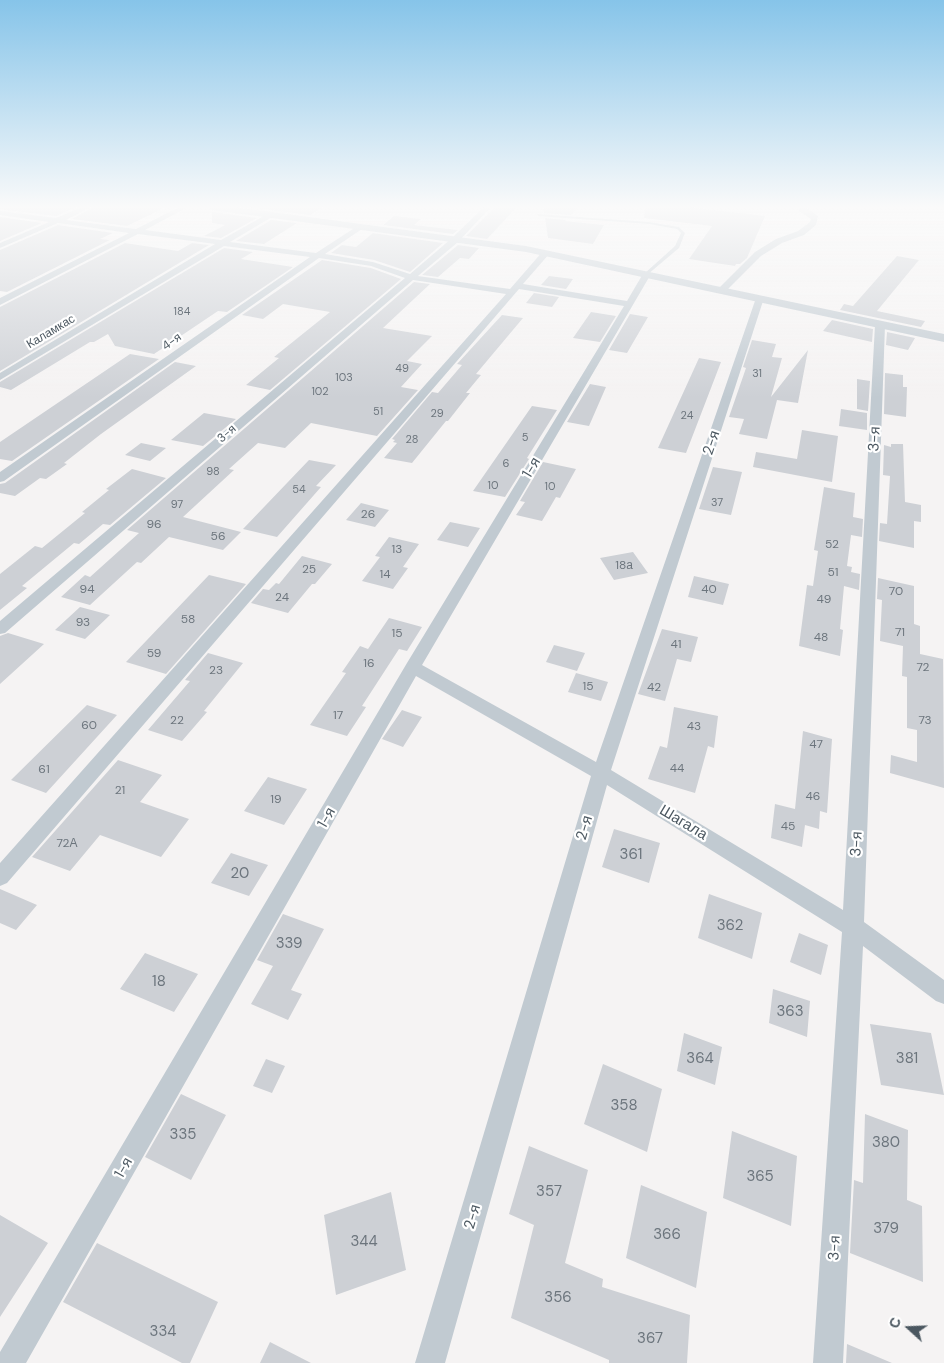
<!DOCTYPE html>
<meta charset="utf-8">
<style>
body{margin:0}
#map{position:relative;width:944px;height:1363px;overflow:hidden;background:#f5f3f3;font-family:"DM Sans",sans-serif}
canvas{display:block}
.north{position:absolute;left:884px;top:1303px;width:50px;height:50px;-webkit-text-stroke:4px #fff;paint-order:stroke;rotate:290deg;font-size:14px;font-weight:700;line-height:20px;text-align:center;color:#4b5760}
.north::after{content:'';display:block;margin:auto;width:18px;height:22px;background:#4b5760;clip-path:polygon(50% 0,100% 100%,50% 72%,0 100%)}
</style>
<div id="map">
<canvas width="944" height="1363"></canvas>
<div class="north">С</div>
</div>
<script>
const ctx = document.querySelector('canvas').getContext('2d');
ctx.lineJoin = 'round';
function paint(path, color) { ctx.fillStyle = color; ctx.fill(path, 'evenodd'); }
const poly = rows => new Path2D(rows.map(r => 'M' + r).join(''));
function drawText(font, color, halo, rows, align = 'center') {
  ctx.font = font + ' "DM Sans",sans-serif'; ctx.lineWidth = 4.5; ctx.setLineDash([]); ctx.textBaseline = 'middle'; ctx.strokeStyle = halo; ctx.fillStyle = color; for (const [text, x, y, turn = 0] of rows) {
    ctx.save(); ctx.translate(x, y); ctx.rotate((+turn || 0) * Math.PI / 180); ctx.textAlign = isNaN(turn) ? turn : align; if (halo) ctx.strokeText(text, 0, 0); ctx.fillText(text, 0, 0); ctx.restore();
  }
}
const building = poly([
 [0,207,77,207,56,216,0,209],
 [93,207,166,207,127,226,72,219],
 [249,207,323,207,310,215],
 [495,207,517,207,487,239,466,236],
 [543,207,579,207,571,215,544,213],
 [645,207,688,207,765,216,747,258,740,264,736,264,735,266,689,259,712,226,644,218],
 [212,212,257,218,221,238,204,236,225,225,212,223],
 [394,216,421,219,414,225,458,230,453,234,383,225],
 [0,217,42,223,0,241],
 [545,218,566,220,565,221,604,225,593,244,548,238],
 [271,220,297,223,264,244,236,241],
 [58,225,113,233,100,239,110,240,7,292,0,291,0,250],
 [373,233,443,243,410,272,374,260,331,253,342,245,356,247],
 [125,243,178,251,192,243,209,245,0,371,0,307],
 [458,245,479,248,469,259,460,258,438,277,422,275],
 [224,248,253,252,241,259,293,267,227,312,218,311,154,354,115,346,108,334,94,342,90,342,11,390,0,387,0,382],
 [897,256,919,260,877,311,925,321,921,327,840,310,844,304,853,306],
 [322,260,371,268,401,279,270,390,246,385,279,358,274,357,330,312,283,304,263,319,242,315],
 [549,276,573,279,566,289,541,285],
 [414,282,430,284,383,328,432,336,407,361,422,364,401,387,418,390,377,436,311,423,285,448,258,443,229,469,234,470,183,517,241,532,223,550,169,537,141,563,137,562,90,605,61,597,85,575,90,577,139,533,127,530],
 [534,293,559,297,552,307,526,303],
 [591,312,616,316,600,342,573,338],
 [630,314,648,317,627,353,609,350],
 [502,315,523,318,476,374,481,375,466,393,470,393,448,421,446,421,412,463,384,458,397,443,393,442,395,440,392,439,432,392,438,393,462,365,457,364],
 [832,320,873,329,872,342,823,331],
 [887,332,915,338,908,350,886,345],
 [752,340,776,344,772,357,782,358,771,397,808,350,798,403,777,400,767,439,739,434,744,419,729,417,746,368,743,367],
 [130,354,159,359,12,461,0,459,0,442],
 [699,358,721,362,686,453,658,448],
 [175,362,196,366,101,434,64,463,67,464,46,479,40,478,15,496,0,493,0,484,5,483],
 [885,373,903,375,903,387,907,387,906,417,884,414],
 [857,379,870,381,868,411,857,409],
 [590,384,606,387,589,426,567,422],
 [532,406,557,410,527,458,529,459,505,497,473,491],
 [841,409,867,413,867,430,839,426],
 [204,413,236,419,203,446,171,440],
 [802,430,838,436,832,482,753,467,756,452,797,459],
 [141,443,166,448,150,461,125,455],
 [891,444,903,444,905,502,921,505,921,522,914,521,914,548,879,541,880,523,887,524,890,476,883,475,884,445,891,447],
 [309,460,336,465,316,486,321,487,277,537,243,529],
 [543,462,576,469,560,498,556,497,542,521,516,515,525,502,520,501],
 [713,467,742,472,731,515,699,509],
 [132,469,166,478,110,525,103,524,79,544,74,543,22,586,27,588,0,610,0,574,35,546,42,548,85,513,82,512,109,490,106,489],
 [824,487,855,493,853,517,863,519,862,537,851,535,847,566,852,567,851,572,860,574,859,590,844,586,840,629,843,630,840,656,799,646,807,585,813,586,818,551,814,550],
 [361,503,389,510,375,527,346,520],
 [450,522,480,528,468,547,437,540],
 [389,537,419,544,403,567,408,568,393,589,362,581,380,557,375,556],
 [633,552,648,573,614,580,600,558],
 [302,556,332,564,315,584,312,584,288,613,251,603,263,589,269,590,276,583,279,584],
 [209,575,246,584,166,674,126,662],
 [694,576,729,584,723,605,688,597],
 [878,578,914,586,914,624,920,626,920,654,943,659,944,788,890,773,891,755,917,762,917,730,907,728,907,677,902,676,903,646,880,641,882,600,877,599],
 [80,607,110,615,85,639,55,630],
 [389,618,422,627,407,651,399,649,362,706,366,707,347,736,310,725,346,673,342,672,360,646,368,649],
 [662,629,698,637,691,662,677,659,665,701,638,694],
 [8,633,44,644,0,684,0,636],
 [554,645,585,653,577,671,546,662],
 [208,653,243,663,204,711,207,712,182,741,148,730,190,681,185,680],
 [576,673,608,682,601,701,568,692],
 [87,705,117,715,46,793,11,780],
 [674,707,718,716,714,748,708,746,695,793,648,779,660,746,667,748],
 [402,710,422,717,403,747,382,739],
 [803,731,832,739,827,813,820,811,819,829,805,825,802,847,771,838,775,804,795,809],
 [118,760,162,775,140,802,189,819,161,857,100,835,70,871,32,857],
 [268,777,307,789,284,825,244,811],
 [614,829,660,843,649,883,602,867],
 [231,853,268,865,249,896,211,883],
 [0,889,37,905,16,930,0,923],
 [709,894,762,913,752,959,698,938],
 [283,914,324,929,291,990,302,994,288,1020,251,1004,273,966,257,960],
 [799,933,828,945,821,975,790,962],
 [145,953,198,974,174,1012,120,989],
 [773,989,810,1001,807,1037,769,1023],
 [870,1024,931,1033,944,1095,881,1085],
 [684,1033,722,1047,715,1085,677,1071],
 [266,1059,285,1066,272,1093,253,1086],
 [603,1064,662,1089,647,1152,584,1124],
 [181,1094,226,1115,191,1180,145,1157],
 [865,1114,908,1130,907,1200,922,1206,923,1282,850,1253,854,1180,863,1183],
 [732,1131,797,1156,791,1226,723,1198],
 [529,1146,588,1170,565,1263,603,1279,602,1287,690,1315,687,1363,609,1363,609,1360,511,1318,534,1225,509,1214],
 [641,1185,707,1212,696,1288,626,1258],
 [391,1192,406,1270,336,1295,324,1215],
 [0,1215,48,1243,0,1317],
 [97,1243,218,1302,190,1363,182,1363,63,1302],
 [270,1342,311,1363,260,1363],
 [847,1344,892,1363,846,1363]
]);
const service = poly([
 [537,214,649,222,679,227,685,233,679,248,647,275,645,273,675,246,681,233,677,229,649,224,538,216,537,214]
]);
const minor = poly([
 [82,207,91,207,66,220,136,229,179,207,188,207,145,230,221,240,269,213,273,215,272,217,230,242,316,253,359,225,362,225,362,229,325,254,373,262,410,274,452,238,484,207,491,207,458,242,418,276,510,289,543,251,546,251,550,253,523,284,627,301,644,272,650,272,651,274,422,665,596,762,756,298,757,296,763,296,764,298,611,770,843,910,875,325,880,322,885,325,864,922,944,980,944,1004,936,1001,863,946,843,1363,813,1363,842,932,607,785,445,1363,415,1363,591,776,416,676,26,1363,0,1363,0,1352,407,663,624,306,519,289,7,883,0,886,0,863,506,294,413,280,5,633,0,634,0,621,405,278,371,266,319,258,4,481,0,482,0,472,310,257,224,246,0,380,0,373,215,244,138,234,0,305,0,298,129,233,58,223,0,248,0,243,49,222,0,215,0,211,56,218,82,207],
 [799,207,805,207,818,216,816,225,804,235,782,243,761,256,725,292,719,292,719,288,755,252,776,239,798,231,810,222,811,219,799,211,799,207]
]);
const tertiary = poly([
 [207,207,234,207,526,246,944,334,944,342,526,252,212,210,207,207]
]);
const farNumbernames = [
 ["184",182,312],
 ["49",402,369],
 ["31",757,374],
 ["103",344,378],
 ["102",320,392],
 ["51",378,412],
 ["29",437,414],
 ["24",687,416],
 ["5",525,438],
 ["28",412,440],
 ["6",506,464],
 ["98",213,472],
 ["10",493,486],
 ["10",550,487],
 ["54",299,490],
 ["37",717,503],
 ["97",177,505]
];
const farStreetnames = [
 ["Каламкас",51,332,-31],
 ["4-я",172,342,-35],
 ["3-я",227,434,-41]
];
const numberNames = [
 ["26",368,515],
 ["96",154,525],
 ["56",218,537],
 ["52",832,545],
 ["13",397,550],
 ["18а",624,566],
 ["25",309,570],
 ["51",833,573],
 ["14",385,575],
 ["94",87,590],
 ["40",709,590],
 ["70",896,592],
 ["24",282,598],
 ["49",824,600],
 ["58",188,620],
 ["93",83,623],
 ["71",900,633],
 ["15",397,634],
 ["48",821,638],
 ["41",676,645],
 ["59",154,654],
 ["16",369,664],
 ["72",923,668],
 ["23",216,671],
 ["15",588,687],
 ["42",654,688],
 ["17",338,716],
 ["22",177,721],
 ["73",925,721],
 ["60",89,726],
 ["43",694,727],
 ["47",816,745],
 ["44",677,769],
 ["61",44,770],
 ["21",120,791],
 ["46",813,797],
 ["19",276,800],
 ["45",788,827],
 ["72А",67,844]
];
const streetNames = [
 ["3-я",875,439,-87],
 ["2-я",712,443,-71],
 ["1-я",532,468,-59],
 ["1-я",327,818,-60],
 ["Шагала",683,823,31],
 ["2-я",585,828,-74],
 ["3-я",857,844,-87],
 ["1-я",124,1168,-60],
 ["2-я",473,1217,-74],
 ["3-я",835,1248,-87]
];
const nearNumbernames = [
 ["361",631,855],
 ["20",240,874],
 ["362",730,926],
 ["339",289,944],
 ["18",159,982],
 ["363",790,1012],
 ["364",700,1059],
 ["381",907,1059],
 ["358",624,1106],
 ["335",183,1135],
 ["380",886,1143],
 ["365",760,1177],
 ["357",549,1192],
 ["379",886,1229],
 ["366",667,1235],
 ["344",364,1242],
 ["356",558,1298],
 ["334",163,1332],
 ["367",650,1339]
];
paint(building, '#cdd0d5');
paint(service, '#c1cad1');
paint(minor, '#c1cad1');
paint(tertiary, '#c1cad1');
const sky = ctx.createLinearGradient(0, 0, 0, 398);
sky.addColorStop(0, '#86c4e9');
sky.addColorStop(0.52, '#fafafa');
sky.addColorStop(1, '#fafafa00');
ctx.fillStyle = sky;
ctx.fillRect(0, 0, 944, 398);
drawText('11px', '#6c757d', null, farNumbernames);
drawText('12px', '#4b5760', '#fff', farStreetnames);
drawText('12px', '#6c757d', null, numberNames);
drawText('15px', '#4b5760', '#fff', streetNames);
drawText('15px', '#6c757d', null, nearNumbernames);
</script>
